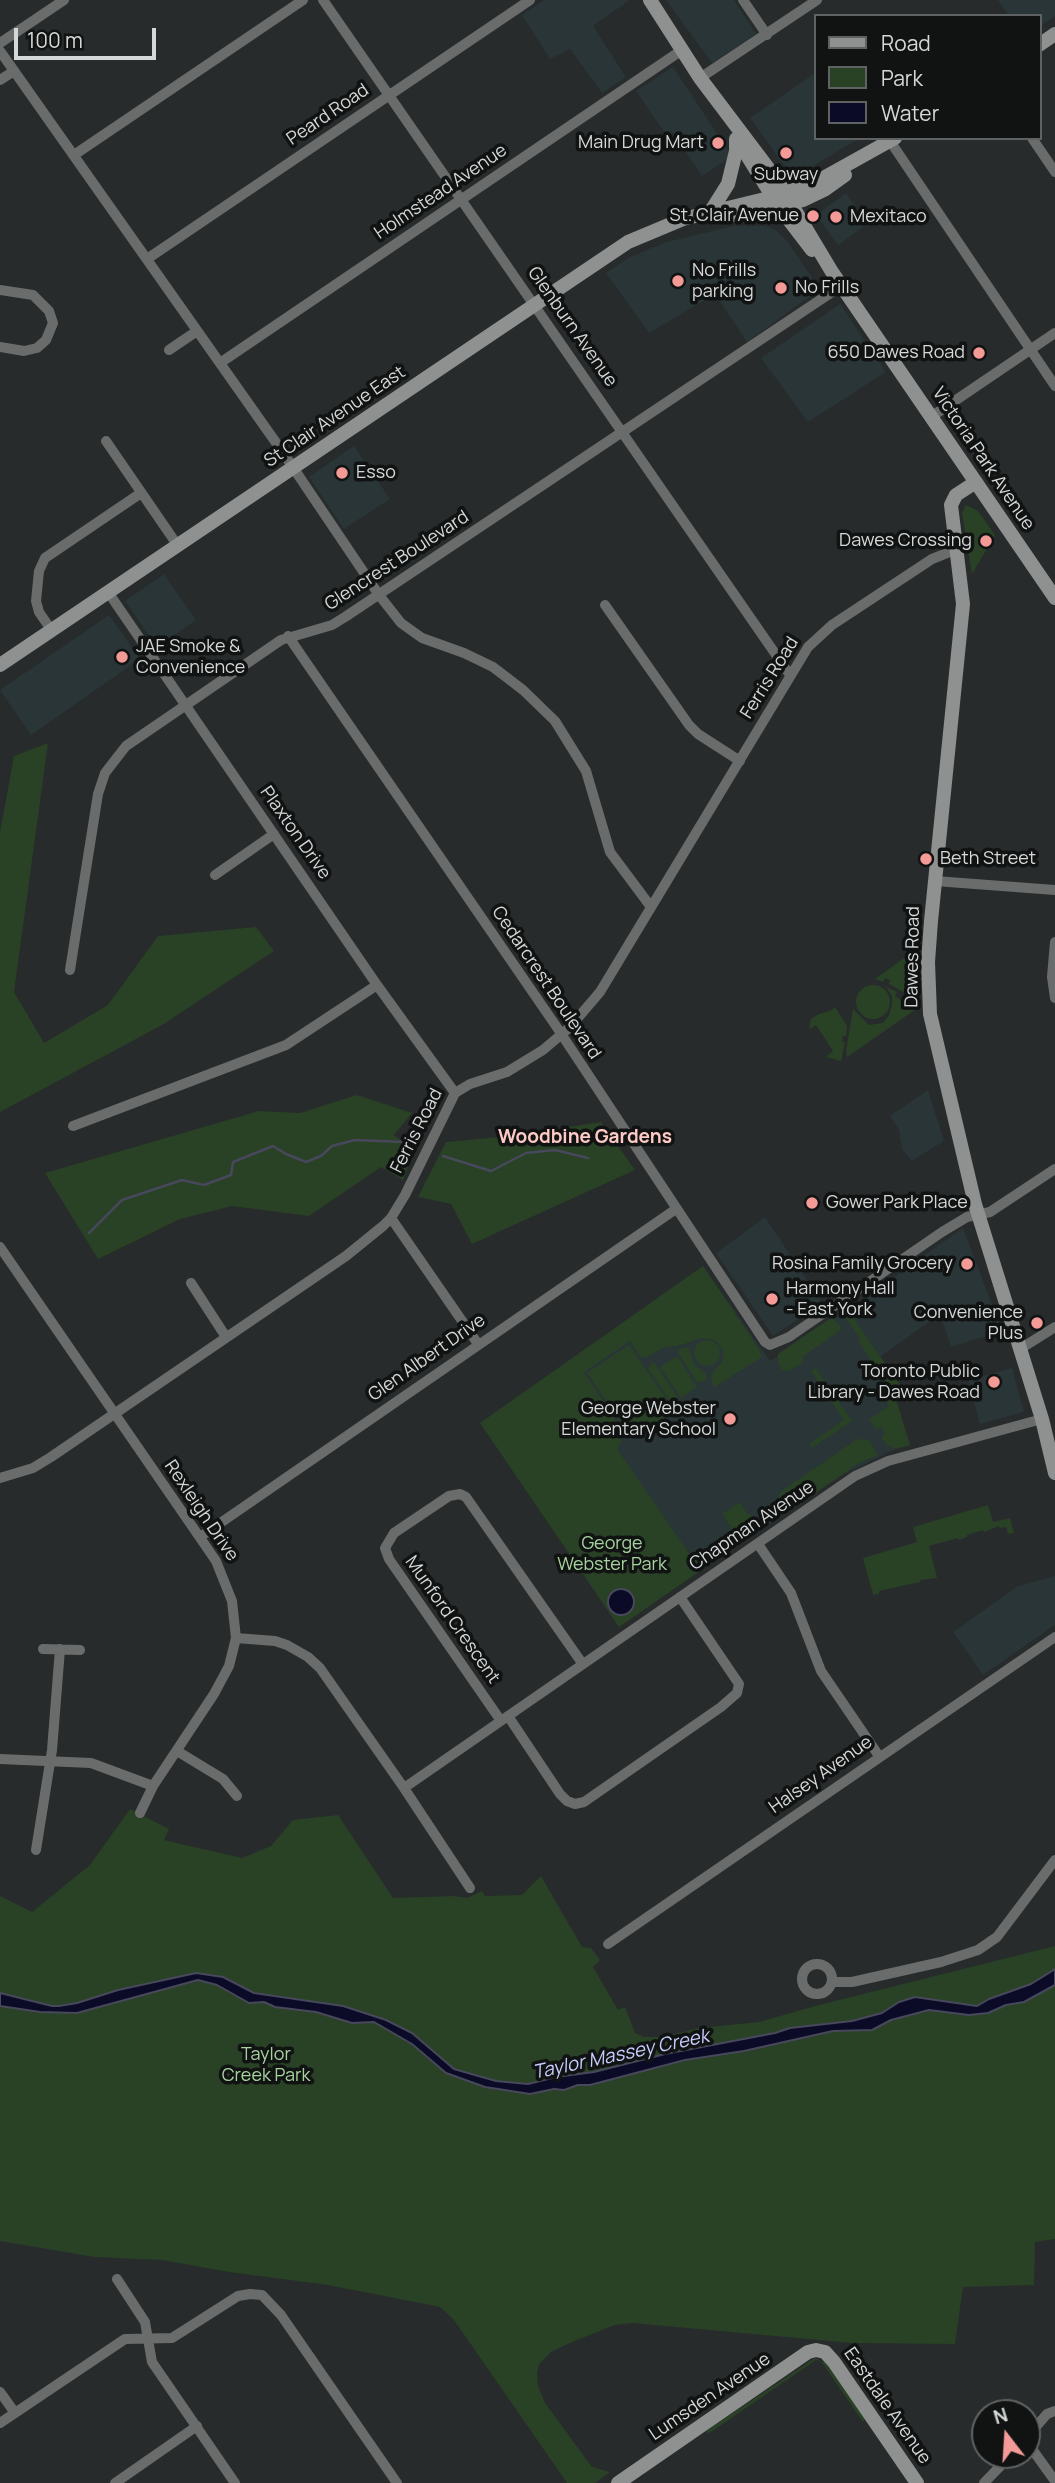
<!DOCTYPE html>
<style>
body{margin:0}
#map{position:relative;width:1055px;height:2483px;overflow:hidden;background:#272b2c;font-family:Manrope,sans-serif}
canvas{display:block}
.legend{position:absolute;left:814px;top:14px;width:228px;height:126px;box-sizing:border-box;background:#111313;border:2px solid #5f6262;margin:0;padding:9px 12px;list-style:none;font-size:21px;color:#d5d8d8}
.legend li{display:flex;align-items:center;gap:14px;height:35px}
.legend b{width:35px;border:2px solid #5f6262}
.north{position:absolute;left:971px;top:2399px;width:70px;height:70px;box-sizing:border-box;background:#111313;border:2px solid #5f6262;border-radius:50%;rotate:343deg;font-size:19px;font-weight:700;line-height:28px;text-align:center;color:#d5d8d8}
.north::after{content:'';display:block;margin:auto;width:24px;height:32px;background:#f59b97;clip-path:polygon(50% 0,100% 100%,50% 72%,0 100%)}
.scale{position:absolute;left:14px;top:28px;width:142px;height:32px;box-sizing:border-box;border:4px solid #d5d8d8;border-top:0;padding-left:9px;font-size:21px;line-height:24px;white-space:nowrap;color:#d5d8d8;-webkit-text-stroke:5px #111313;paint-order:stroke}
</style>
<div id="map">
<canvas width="1055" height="2483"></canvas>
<ul class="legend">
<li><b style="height:9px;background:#8e9190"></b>Road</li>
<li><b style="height:19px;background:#294125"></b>Park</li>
<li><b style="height:19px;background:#0b0b27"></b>Water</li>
</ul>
<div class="north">N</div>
<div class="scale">100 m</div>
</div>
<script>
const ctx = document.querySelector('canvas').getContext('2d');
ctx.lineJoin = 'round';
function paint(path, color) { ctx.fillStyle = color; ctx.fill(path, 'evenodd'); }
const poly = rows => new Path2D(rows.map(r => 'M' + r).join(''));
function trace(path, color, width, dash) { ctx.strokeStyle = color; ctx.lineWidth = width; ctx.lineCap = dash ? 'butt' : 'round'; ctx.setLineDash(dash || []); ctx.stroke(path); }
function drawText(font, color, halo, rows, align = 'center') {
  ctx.font = font + ' Manrope,sans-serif'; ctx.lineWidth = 7; ctx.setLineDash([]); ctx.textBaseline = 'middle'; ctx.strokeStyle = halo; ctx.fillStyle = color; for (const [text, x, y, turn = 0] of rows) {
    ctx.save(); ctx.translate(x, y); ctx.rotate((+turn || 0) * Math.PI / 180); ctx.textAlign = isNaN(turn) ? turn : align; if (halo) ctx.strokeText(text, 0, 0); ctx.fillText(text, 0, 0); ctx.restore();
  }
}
const built = poly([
 [544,0,630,0,593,26,626,77,602,93,570,49,550,59,522,15],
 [666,0,734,0,756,34,712,63],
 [998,0,1055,0,1055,16,1039,27,1039,16,1009,16],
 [673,67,732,156,702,176,673,133,667,136,636,91],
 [815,73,815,138,860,138,793,178,750,118],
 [846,193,867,224,838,245,816,215],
 [734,226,766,226,776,230,787,241,820,289,747,342,715,294,649,333,606,273,626,259,666,242],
 [840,304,886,372,808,422,761,358],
 [354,446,390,499,344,529,309,477],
 [164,574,196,620,157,647,125,601],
 [109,615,140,659,31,735,0,690],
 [928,1090,944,1141,912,1161,902,1149,899,1130,890,1116],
 [765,1217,822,1303,773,1336,716,1253],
 [963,1228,1002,1331,951,1347,940,1314,880,1357,907,1395,894,1399,906,1444,844,1474,692,1576,536,1384,703,1266,770,1361,848,1310],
 [1012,1368,1024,1412,980,1424,968,1380],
 [1055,1576,1055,1625,983,1675,953,1632,1018,1586]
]);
const green = poly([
 [966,505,978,511,995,535,972,574,962,513],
 [48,743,14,992,44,1043,108,1005,158,936,256,927,274,951,162,1025,0,1112,0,832,14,756],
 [916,955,917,1000,889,984,890,980,885,978,883,982,875,979,907,956],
 '856 1002a17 17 0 1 1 34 0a17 17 0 1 1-34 0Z',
 [886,987,897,992,895,996,901,1000,904,997,908,1000,907,1002,919,1010,915,1010,847,1057,846,1051,853,1009,869,1025,883,1023,889,1015,892,1005,892,996],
 [835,1007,847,1026,846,1036,843,1036,842,1042,845,1042,841,1061,826,1057,833,1051,816,1025,809,1030,811,1019,819,1014,830,1011],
 [357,1095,412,1113,394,1135,414,1151,403,1180,381,1167,309,1216,232,1206,180,1219,98,1259,45,1173,259,1111,300,1113],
 [601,1122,635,1170,472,1244,451,1204,418,1197,446,1142,512,1136],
 [703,1266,759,1349,762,1357,713,1388,711,1375,723,1360,723,1351,715,1340,702,1338,678,1346,664,1347,646,1358,640,1357,630,1341,584,1372,619,1426,621,1443,617,1449,691,1556,710,1546,717,1553,716,1560,619,1627,480,1423],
 [846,1307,907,1395,896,1399,910,1445,896,1449,887,1445,881,1437,885,1433,881,1427,876,1430,869,1419,889,1406,881,1393,890,1387,858,1341,860,1339,844,1315,842,1310],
 [832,1317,841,1327,841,1330,802,1357,804,1362,789,1371,782,1370,778,1363,778,1354],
 '694 1353a13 13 0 1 1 26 0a13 13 0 1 1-26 0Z',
 [629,1345,674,1410,632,1439,587,1373],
 [686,1347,690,1350,693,1363,706,1374,706,1381,697,1382,678,1353,678,1350],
 [677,1356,697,1387,681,1398,660,1367],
 [652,1362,655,1363,682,1404,679,1408,674,1407,648,1369],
 [816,1368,852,1421,812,1448,809,1444,844,1420,811,1371],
 [857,1439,869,1440,878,1455,859,1463,786,1513,781,1510,777,1503,780,1492],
 [740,1502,748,1515,750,1514,762,1528,735,1547,730,1547,723,1544,722,1539,732,1529,722,1514],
 [988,1505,993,1522,1010,1518,1014,1533,1008,1534,1006,1527,1000,1528,999,1526,984,1532,983,1530,967,1535,967,1537,959,1540,958,1538,929,1546,937,1578,920,1580,920,1582,879,1591,879,1594,873,1595,863,1558,917,1542,913,1527],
 [130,1809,169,1829,164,1840,242,1858,271,1846,293,1820,338,1815,393,1898,454,1896,467,1898,482,1891,485,1896,522,1895,541,1876,582,1947,591,1948,600,1960,593,1967,618,2010,625,2007,635,2033,644,2037,663,2037,699,2028,759,2022,819,2005,1055,1946,1055,2239,1035,2242,1034,2285,963,2287,955,2344,852,2343,632,2323,615,2325,572,2342,551,2352,540,2363,537,2372,538,2386,545,2403,592,2467,610,2472,595,2483,567,2483,454,2320,440,2307,328,2285,229,2272,162,2260,94,2257,0,2241,0,1896,32,1912,90,1865],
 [815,2358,826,2363,865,2419,863,2422,821,2361,816,2360,708,2434,706,2431]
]);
const water = poly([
 '608 1602a13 13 0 1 1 26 0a13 13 0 1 1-26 0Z',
 [1055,1969,1055,1985,1024,2002,1006,2005,988,2013,969,2015,929,2010,891,2020,872,2030,833,2031,744,2051,685,2060,590,2085,578,2085,564,2090,554,2089,530,2094,485,2087,446,2073,412,2044,374,2022,352,2023,316,2012,275,2007,264,2002,249,2003,217,1985,198,1980,77,2013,40,2012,0,2006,0,1993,52,2006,59,2006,77,2003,118,1990,196,1973,223,1977,254,1993,343,2006,386,2020,412,2033,454,2069,496,2081,528,2084,556,2077,594,2072,665,2054,775,2033,790,2028,852,2021,882,2013,899,2002,915,1997,977,2006,989,1999,1031,1984,1055,1969]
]);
const stream = poly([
 [443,1156,491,1171,526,1153,555,1150,588,1158],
 [89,1233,122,1200,182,1180,204,1185,231,1175,233,1162,273,1146,286,1154,306,1162,321,1156,332,1146,355,1140,404,1142]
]);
const street = poly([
 [323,0,790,675],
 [743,0,767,35],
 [0,43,64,0],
 [0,51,284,454,379,595,401,623,422,638,464,653,493,667,523,690,555,721,586,771,610,852,651,907],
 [700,78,817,0],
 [0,80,14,71],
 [1032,138,1055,172],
 [890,141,1055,386],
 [74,155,303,0],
 [147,259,530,0],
 [0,290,33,295,49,311,53,323,46,340,37,348,24,351,0,347],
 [169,350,197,331],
 [220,363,682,50],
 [931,417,1055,333],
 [106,441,178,546],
 [108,592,377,985,455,1093],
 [605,605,689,725,698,734,740,761],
 [52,631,39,612,36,601,39,571,45,558,141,493],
 [288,636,556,1026,765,1342,770,1345,789,1337,942,1232,967,1217,990,1212,1055,1169],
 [215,875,274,834],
 [935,881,1055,890],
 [1055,942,1052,977,1055,998],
 [70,970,98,794,105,773,126,746,281,640,332,625,345,617,841,286],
 [73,1126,286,1045,377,985],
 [391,1218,478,1344],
 [0,1247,216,1561,232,1601,236,1638,229,1666,214,1694,153,1786,140,1813],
 [191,1283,226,1337],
 [1020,1349,1055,1327],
 [0,1478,33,1468,51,1457,346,1256,383,1226,391,1218,405,1195,455,1093,470,1084,507,1072,543,1050,570,1027,600,992,808,647,832,625,932,559,957,549],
 [200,1537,676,1209],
 [758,1544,791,1593,821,1671,879,1756],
 [236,1638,275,1641,287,1645,308,1657,320,1668,404,1788,470,1888],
 [43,1649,80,1650],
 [508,1716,560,1794,567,1801,575,1804,584,1802,721,1707,737,1693,739,1684,680,1597],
 [501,1721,389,1559,385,1548,394,1533,449,1496,460,1494,466,1497,582,1663],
 [177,1751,223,1779,237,1796],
 [0,1759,91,1763,153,1786],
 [404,1788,855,1476,888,1461,1042,1419],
 [36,1850,52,1750,60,1649],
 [608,1944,1055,1637],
 '802 1979a15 15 0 1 1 30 0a15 15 0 1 1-30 0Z',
 [832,1982,852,1982,941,1962,978,1950,997,1937,1055,1860],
 [117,2279,145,2322,152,2362,235,2483],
 [0,2392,15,2413],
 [0,2423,125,2339,172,2338,238,2296,250,2294,262,2295,281,2315,397,2483],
 [1027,2437,1047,2414,1055,2411],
 [1027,2442,1055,2481],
 [115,2483,197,2426],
 [984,2483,1011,2455]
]);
const secondary = poly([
 [650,0,700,78,777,180,832,272,1055,598],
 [1039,45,1055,34],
 [737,139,779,207,812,250],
 [711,211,728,184,736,151,736,139],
 [731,215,763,210,803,200,824,190,845,175],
 [976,482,956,495,951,505,963,604,931,921,928,962,930,1014,975,1204,1042,1419,1055,1473],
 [0,665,628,242,683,219,773,197,816,182,895,138],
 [618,2483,808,2352,816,2350,825,2352,834,2362,917,2483]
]);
const markers = [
 [718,143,7,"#f59b97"],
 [786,153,7,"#f59b97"],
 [813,216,7,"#f59b97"],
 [836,217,7,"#f59b97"],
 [678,281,7,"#f59b97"],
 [781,288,7,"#f59b97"],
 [979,353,7,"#f59b97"],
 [342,473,7,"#f59b97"],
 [986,541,7,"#f59b97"],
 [122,657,7,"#f59b97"],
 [926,859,7,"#f59b97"],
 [812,1203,7,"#f59b97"],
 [967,1264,7,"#f59b97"],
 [772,1299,7,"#f59b97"],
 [1037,1323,7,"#f59b97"],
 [994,1382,7,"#f59b97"],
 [730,1419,7,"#f59b97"]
];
const streetNames = [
 ["Peard Road",328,115,-34],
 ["Holmstead Avenue",441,192,-34],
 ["Glenburn Avenue",572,327,55],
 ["St Clair Avenue East",335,417,-34],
 ["Victoria Park Avenue",983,459,56],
 ["Glencrest Boulevard",397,561,-33],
 ["Ferris Road",770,678,-58],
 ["Plaxton Drive",295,833,55],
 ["Dawes Road",913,957,-89],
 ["Cedarcrest Boulevard",546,983,56],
 ["Ferris Road",417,1131,-63],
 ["Glen Albert Drive",427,1358,-35],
 ["Rexleigh Drive",201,1511,56],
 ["Chapman Avenue",752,1526,-34],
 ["Munford Crescent",452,1620,55],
 ["Halsey Avenue",821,1775,-35],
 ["Lumsden Avenue",710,2397,-34],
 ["Eastdale Avenue",887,2406,55]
];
const poiNames = [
 ["Main Drug Mart",704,143],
 ["Subway",786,175,"center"],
 ["St. Clair Avenue",799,216],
 ["Mexitaco",850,217,"left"],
 ["No Frills",692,271,"left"],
 ["parking",692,292,"left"],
 ["No Frills",795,288,"left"],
 ["650 Dawes Road",965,353],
 ["Esso",356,473,"left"],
 ["Dawes Crossing",972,541],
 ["JAE Smoke &",136,647,"left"],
 ["Convenience",136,668,"left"],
 ["Beth Street",940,859,"left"],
 ["Gower Park Place",826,1203,"left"],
 ["Rosina Family Grocery",953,1264],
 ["Harmony Hall",786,1289,"left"],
 ["- East York",786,1310,"left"],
 ["Convenience",1023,1313],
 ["Plus",1023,1334],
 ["Toronto Public",980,1372],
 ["Library - Dawes Road",980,1393],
 ["George Webster",716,1409],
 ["Elementary School",716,1430]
];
const parkNames = [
 ["George",612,1544],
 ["Webster Park",612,1565],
 ["Taylor",266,2055],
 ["Creek Park",266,2076]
];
const neighbourhoodNames = [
 ["Woodbine Gardens",585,1138]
];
const waterNames = [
 ["Taylor Massey Creek",621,2055,-12]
];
paint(built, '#293537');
paint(green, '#294125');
paint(water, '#0b0b27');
trace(water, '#48485c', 2);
trace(stream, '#48485c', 2.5);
trace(street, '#6a6c6b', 10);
trace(secondary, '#8e9190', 14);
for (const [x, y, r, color] of markers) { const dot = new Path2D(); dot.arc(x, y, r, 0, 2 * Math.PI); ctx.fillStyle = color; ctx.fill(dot); trace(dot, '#111313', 2.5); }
drawText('18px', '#d5d8d8', '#111313', streetNames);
drawText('18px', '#d5d8d8', '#111313', poiNames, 'right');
drawText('18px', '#a6d39d', '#111313', parkNames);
drawText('bold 19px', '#fecac6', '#111313', neighbourhoodNames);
drawText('italic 19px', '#c6ccfe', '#111313', waterNames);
</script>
